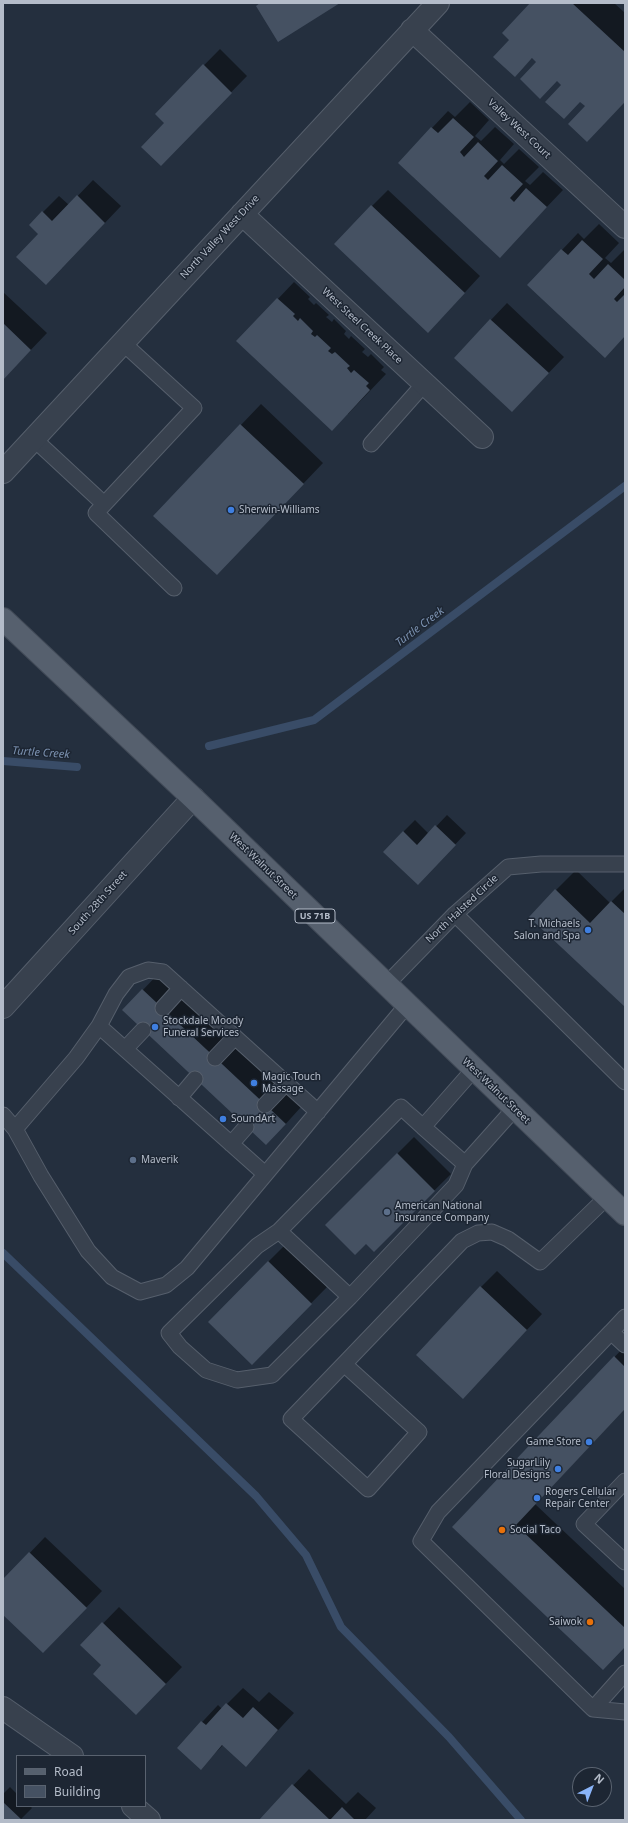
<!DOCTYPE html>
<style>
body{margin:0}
#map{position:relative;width:628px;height:1823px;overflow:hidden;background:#242f3e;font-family:"Noto Sans",sans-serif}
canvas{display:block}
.frame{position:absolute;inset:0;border:4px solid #b4bcc9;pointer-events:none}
.legend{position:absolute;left:16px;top:1755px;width:130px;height:52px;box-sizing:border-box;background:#1d2633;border:1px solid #59626f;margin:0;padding:5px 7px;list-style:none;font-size:12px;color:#b4bcc9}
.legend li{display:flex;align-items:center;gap:8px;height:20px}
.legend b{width:20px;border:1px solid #59626f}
.north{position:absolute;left:572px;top:1767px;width:40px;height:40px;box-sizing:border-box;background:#1d2633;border:1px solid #59626f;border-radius:50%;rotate:42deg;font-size:11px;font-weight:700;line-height:16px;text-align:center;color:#b4bcc9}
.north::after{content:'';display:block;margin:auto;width:14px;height:18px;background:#8ab4f8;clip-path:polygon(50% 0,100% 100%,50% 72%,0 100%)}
</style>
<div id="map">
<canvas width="628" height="1823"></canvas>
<div class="frame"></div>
<ul class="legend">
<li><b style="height:5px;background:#56606e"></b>Road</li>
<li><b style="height:11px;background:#455162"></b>Building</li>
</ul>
<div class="north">N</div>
</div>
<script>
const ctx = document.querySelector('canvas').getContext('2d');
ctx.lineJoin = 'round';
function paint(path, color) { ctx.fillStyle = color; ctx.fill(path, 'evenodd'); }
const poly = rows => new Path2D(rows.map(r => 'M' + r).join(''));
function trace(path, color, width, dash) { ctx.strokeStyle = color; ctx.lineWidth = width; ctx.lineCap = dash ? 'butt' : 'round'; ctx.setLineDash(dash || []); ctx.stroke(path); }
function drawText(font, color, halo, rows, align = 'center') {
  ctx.font = font + ' "Noto Sans",sans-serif'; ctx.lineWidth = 3; ctx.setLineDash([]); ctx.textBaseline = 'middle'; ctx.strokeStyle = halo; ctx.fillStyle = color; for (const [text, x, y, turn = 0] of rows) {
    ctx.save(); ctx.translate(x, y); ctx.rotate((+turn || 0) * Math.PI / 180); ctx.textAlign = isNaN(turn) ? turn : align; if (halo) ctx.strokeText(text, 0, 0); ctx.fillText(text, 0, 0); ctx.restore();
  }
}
const shadow = poly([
 [531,3,614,3,625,13,625,102,587,141,586,106,533,57,515,75,510,40],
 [220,49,247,76,161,164,166,123,156,114],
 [470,102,489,120,475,136,481,141,495,127,514,144,500,160,504,164,519,149,539,167,525,181,530,185,543,172,563,190,500,256,399,163,448,111,455,117],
 [93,180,121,206,62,268,39,234,30,225,59,196,69,205],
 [388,190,480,276,444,315,372,206],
 [599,224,619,243,605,258,611,263,625,249,625,335,529,285,578,233,584,239],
 [294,282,310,297,308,299,314,305,316,303,329,315,326,317,332,322,334,319,346,331,344,334,349,339,351,336,365,349,362,352,368,357,371,354,384,367,381,370,386,374,348,414,238,341],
 [3,292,47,333,3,379],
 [507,303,564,357,512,411,455,358],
 [261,404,323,463,217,574,155,515],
 [447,815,466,833,429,872,403,832,415,820,429,834],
 [576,870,610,903,625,888,625,1006,556,890],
 [159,973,301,1107,282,1128,124,1010],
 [414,1137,451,1174,374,1250,366,1243,326,1225],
 [284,1246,327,1287,268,1347,268,1262],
 [497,1271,542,1314,463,1397,481,1287],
 [625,1346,625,1409,535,1504,625,1589,625,1647,453,1527],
 [45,1537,102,1591,59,1636,3,1614,3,1581],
 [119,1607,182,1667,152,1698,102,1665,82,1645],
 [243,1688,259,1702,269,1692,294,1713,246,1765,223,1745,201,1768,178,1748,218,1705,222,1709],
 [309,1769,346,1804,358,1792,376,1808,365,1820,260,1820],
 [10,1787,17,1794,17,1806,30,1806,32,1808,20,1820,3,1820,3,1794]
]);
const stream = poly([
 [209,746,314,720,625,486],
 [3,761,77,767],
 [3,1253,256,1496,306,1555,341,1627,449,1737,521,1820]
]);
const building = poly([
 [260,3,340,3,278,42,256,6],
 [530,3,572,3,625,52,625,102,587,142,568,124,585,106,580,102,564,119,545,102,561,85,557,81,540,99,520,79,536,62,532,58,515,77,493,57,509,40,502,33],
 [203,64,232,93,161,166,141,147,164,123,155,114],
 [453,118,474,137,460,152,464,157,478,142,498,161,484,176,488,180,502,165,523,184,510,198,514,202,526,188,547,207,500,258,398,163,431,127,438,133],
 [77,195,105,223,46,285,16,257,38,234,29,225,42,211,52,221],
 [371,205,465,293,428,333,334,244],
 [582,240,603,259,589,274,594,279,608,264,625,280,625,287,614,299,617,302,625,294,625,336,605,358,527,285,561,249,568,255],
 [277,298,295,314,293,316,298,321,300,318,313,331,311,334,315,337,317,335,331,348,328,351,332,354,335,352,350,366,347,368,351,373,354,370,369,383,366,386,370,390,332,431,236,341],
 [490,319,549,373,512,412,454,358],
 [3,323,31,350,3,380],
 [240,424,304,484,217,575,153,516],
 [435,825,456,845,418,885,383,852,403,831,417,845],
 [555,889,590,923,611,901,625,914,625,1007,529,917],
 [142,989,286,1124,266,1145,122,1010],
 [397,1153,435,1191,374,1252,366,1244,355,1255,325,1225],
 [268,1261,312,1304,252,1365,208,1322],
 [480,1286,527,1330,463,1399,416,1355],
 [614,1356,625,1367,625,1409,516,1525,625,1628,625,1647,603,1670,452,1527],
 [29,1552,87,1608,43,1653,3,1615,3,1579],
 [102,1622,166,1684,136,1715,93,1674,101,1665,80,1645],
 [226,1703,243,1718,253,1707,278,1730,246,1767,222,1745,201,1770,177,1748,201,1721,206,1725],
 [292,1784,330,1820,342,1807,355,1820,259,1820],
 [3,1802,22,1820,3,1820]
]);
const service = poly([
 [123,343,194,408,96,513,174,588],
 [34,439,104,504],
 [371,444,424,384],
 [455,914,625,1082],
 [386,985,455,914,508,867,541,864,625,864],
 [163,1008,181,988],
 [99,1026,265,1174],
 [125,1049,143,1030],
 [215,1058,235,1037],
 [179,1098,195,1079],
 [265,1105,286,1083],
 [3,1115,15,1129,41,1176,88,1251,112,1277,140,1292,166,1285,187,1268,407,1005],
 [423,1127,465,1164,456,1185,350,1297,279,1231,401,1107,423,1127,474,1069],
 [15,1129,76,1058,99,1026,116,994,129,977,148,970,163,972,318,1112],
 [231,1144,246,1127],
 [465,1164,515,1108],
 [279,1231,257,1246,169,1333,180,1347,206,1370,237,1380,272,1375,350,1297],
 [611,1332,625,1317],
 [625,1345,611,1332,438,1512,421,1541,593,1709,625,1673],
 [344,1364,419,1432,368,1489,291,1419,344,1364,462,1241,478,1233,492,1232,508,1239,540,1262,607,1197],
 [625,1481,584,1524,625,1562],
 [593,1709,625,1712]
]);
const minor = poly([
 [412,30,625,227],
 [242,214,482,437],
 [3,472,438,3],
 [3,1708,72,1756],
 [133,1806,149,1820]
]);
const tertiary = poly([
 [3,1007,193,798]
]);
const primary = poly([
 [3,619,193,798,625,1214]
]);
const markers = [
 [231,510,4,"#3f7fe0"],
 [588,930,4,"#3f7fe0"],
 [155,1027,4,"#3f7fe0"],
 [254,1083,4,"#3f7fe0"],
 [223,1119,4,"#3f7fe0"],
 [133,1160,4,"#5c6f8a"],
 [387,1212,4,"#5c6f8a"],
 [589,1442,4,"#3f7fe0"],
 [558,1469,4,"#3f7fe0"],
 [537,1498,4,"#3f7fe0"],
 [502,1530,4,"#e8710a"],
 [590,1622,4,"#e8710a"]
];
const shields = [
 [315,916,40]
];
const shieldNames = [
 ["US 71B",315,916]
];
const streetNames = [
 ["Valley West Court",519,129,43],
 ["North Valley West Drive",220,237,-47],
 ["West Steel Creek Place",362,326,43],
 ["West Walnut Street",263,866,44],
 ["South 28th Street",98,903,-48],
 ["North Halsted Circle",462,909,-43],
 ["West Walnut Street",496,1091,44]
];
const poiNames = [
 ["Sherwin-Williams",239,510],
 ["T. Michaels",580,924,"right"],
 ["Salon and Spa",580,936,"right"],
 ["Stockdale Moody",163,1021],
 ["Funeral Services",163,1033],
 ["Magic Touch",262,1077],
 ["Massage",262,1089],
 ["SoundArt",231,1119],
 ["Maverik",141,1160],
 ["American National",395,1206],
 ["Insurance Company",395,1218],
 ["Game Store",581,1442,"right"],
 ["SugarLily",550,1463,"right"],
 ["Floral Designs",550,1475,"right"],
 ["Rogers Cellular",545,1492],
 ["Repair Center",545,1504],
 ["Social Taco",510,1530],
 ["Saiwok",582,1622,"right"]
];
const waterNames = [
 ["Turtle Creek",420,627,-37],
 ["Turtle Creek",41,753,4]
];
paint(shadow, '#0007');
trace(stream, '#394c67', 8);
paint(building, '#455162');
trace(service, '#565f6c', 17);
trace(minor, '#565f6c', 24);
trace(tertiary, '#565f6c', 24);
trace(primary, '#414a57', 24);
trace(service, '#38414e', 15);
trace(minor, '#38414e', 22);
trace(tertiary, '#38414e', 22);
trace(primary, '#56606e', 22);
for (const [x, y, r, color] of markers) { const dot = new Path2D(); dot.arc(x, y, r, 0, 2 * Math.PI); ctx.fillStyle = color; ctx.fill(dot); trace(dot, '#1d2633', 1.5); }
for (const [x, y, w] of shields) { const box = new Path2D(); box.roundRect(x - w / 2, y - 7, w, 14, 3); ctx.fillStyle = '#1d2633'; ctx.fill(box); trace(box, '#b4bcc9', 1); }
drawText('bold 9px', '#b4bcc9', null, shieldNames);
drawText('10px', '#b4bcc9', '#1d2633', streetNames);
drawText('10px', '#b4bcc9', '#1d2633', poiNames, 'left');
drawText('italic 11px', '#7c92b1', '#1d2633', waterNames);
</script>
